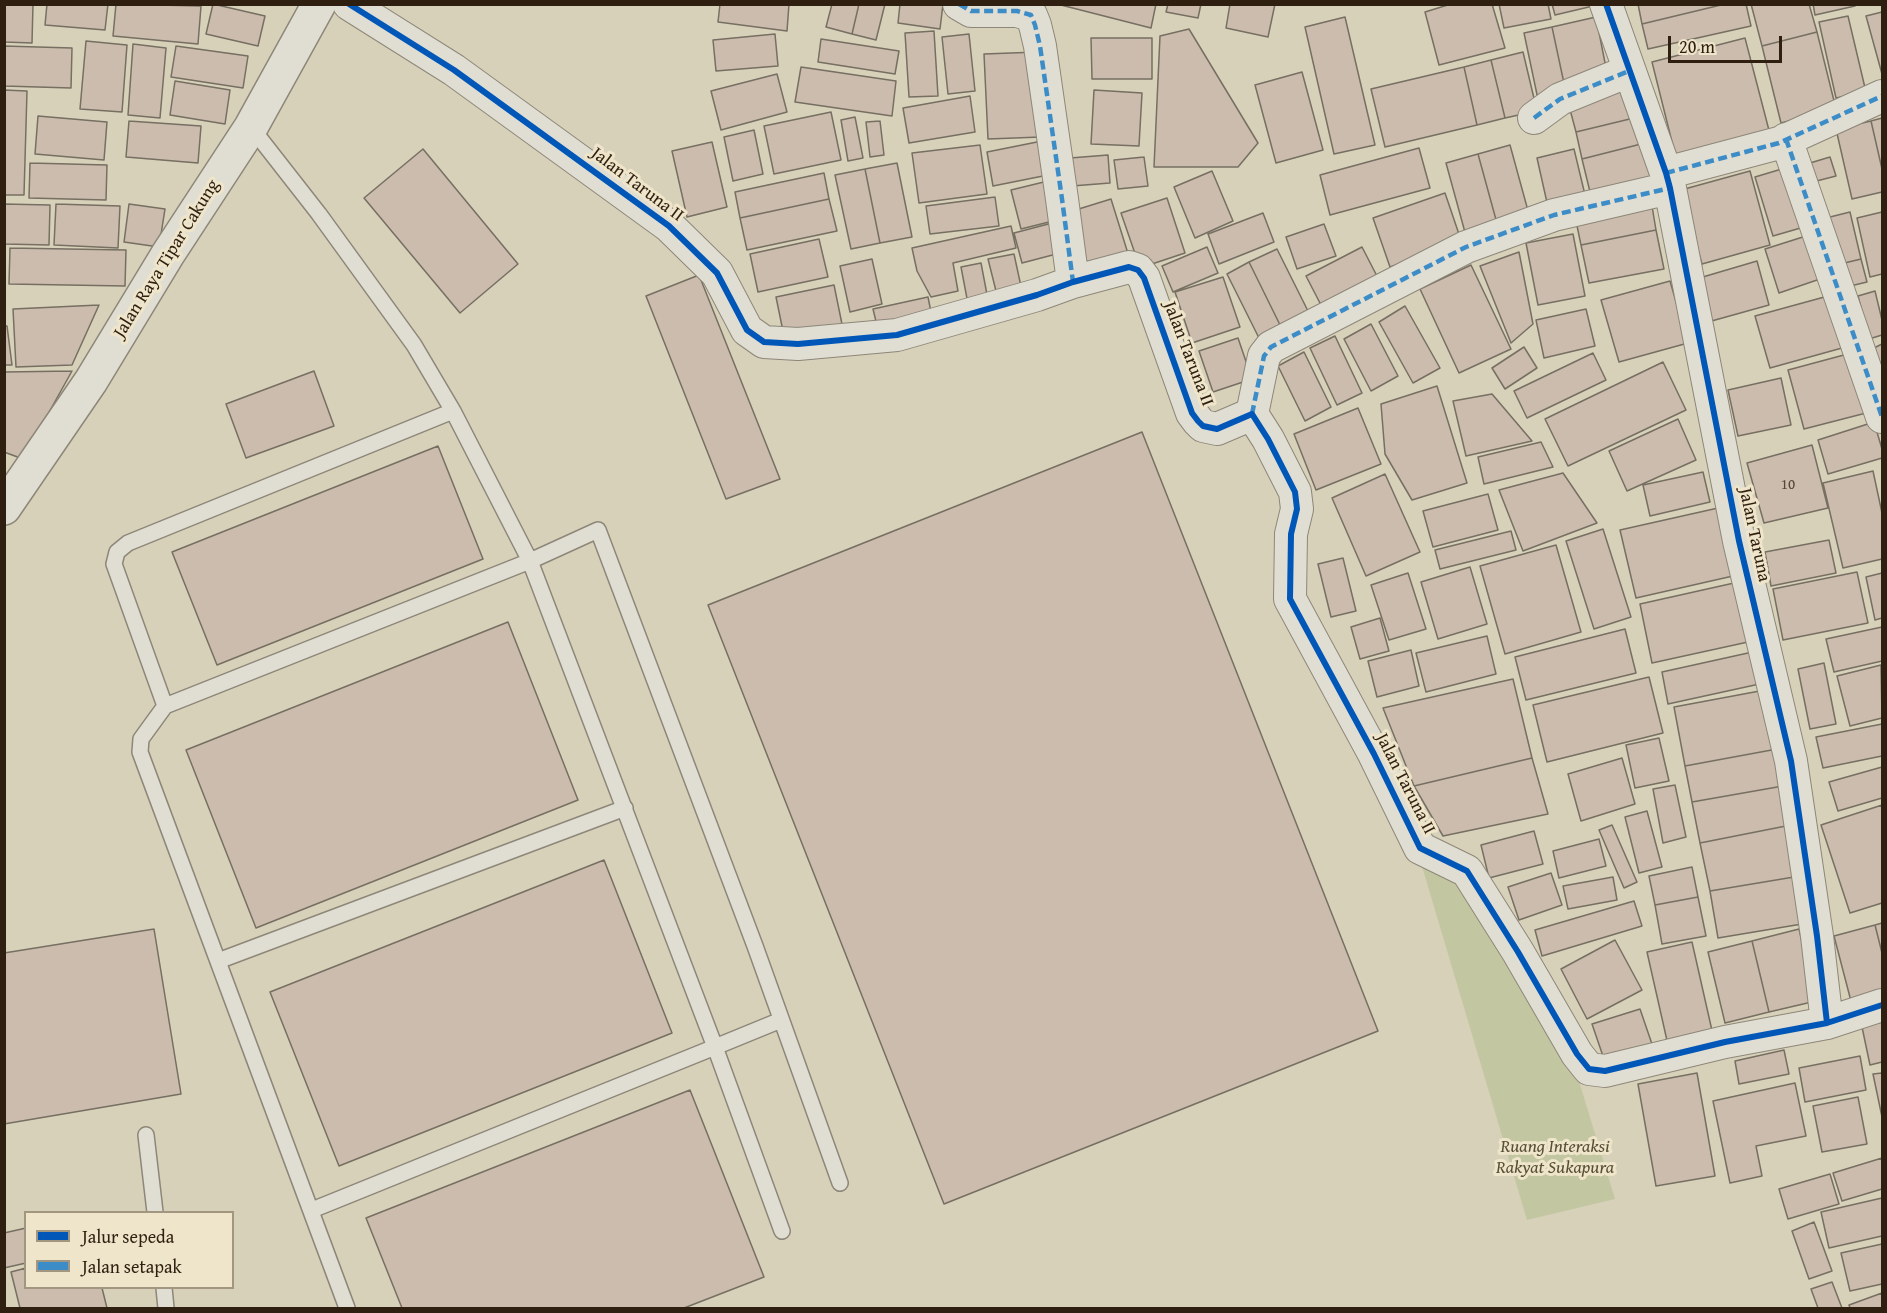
<!DOCTYPE html>
<style>
body{margin:0}
#map{position:relative;width:1887px;height:1313px;overflow:hidden;background:#d8d1ba;font-family:"Gentium Book Plus",serif}
canvas{display:block}
.frame{position:absolute;inset:0;border:6px solid #2f1f10;pointer-events:none}
.legend{position:absolute;left:24px;top:1211px;width:210px;height:78px;box-sizing:border-box;background:#eee5ca;border:2px solid #a29680;margin:0;padding:8px 10px;list-style:none;font-size:18px;color:#2f1f10}
.legend li{display:flex;align-items:center;gap:12px;height:30px}
.legend b{width:30px;border:2px solid #a29680}
.scale{position:absolute;left:1668px;top:36px;width:114px;height:27px;box-sizing:border-box;border:3px solid #2f1f10;border-top:0;padding-left:8px;font-size:18px;line-height:21px;white-space:nowrap;color:#2f1f10;-webkit-text-stroke:4px #eee5ca;paint-order:stroke}
</style>
<div id="map">
<canvas width="1887" height="1313"></canvas>
<div class="frame"></div>
<ul class="legend">
<li><b style="height:8px;background:#0057b8"></b>Jalur sepeda</li>
<li><b style="height:8px;background:#3c8dc7"></b>Jalan setapak</li>
</ul>
<div class="scale">20 m</div>
</div>
<script>
const ctx = document.querySelector('canvas').getContext('2d');
ctx.lineJoin = 'round';
function paint(path, color) { ctx.fillStyle = color; ctx.fill(path, 'evenodd'); }
const poly = rows => new Path2D(rows.map(r => 'M' + r).join(''));
function trace(path, color, width, dash) { ctx.strokeStyle = color; ctx.lineWidth = width; ctx.lineCap = dash ? 'butt' : 'round'; ctx.setLineDash(dash || []); ctx.stroke(path); }
function drawText(font, color, halo, rows, align = 'center') {
  ctx.font = font + ' "Gentium Book Plus",serif'; ctx.lineWidth = 6; ctx.setLineDash([]); ctx.textBaseline = 'middle'; ctx.strokeStyle = halo; ctx.fillStyle = color; for (const [text, x, y, turn = 0] of rows) {
    ctx.save(); ctx.translate(x, y); ctx.rotate((+turn || 0) * Math.PI / 180); ctx.textAlign = isNaN(turn) ? turn : align; if (halo) ctx.strokeText(text, 0, 0); ctx.fillText(text, 0, 0); ctx.restore();
  }
}
const green = poly([
 [1421,863,1465,883,1575,1068,1615,1199,1527,1220]
]);
const building = poly([
 [4,4,33,4,32,43,4,42,4,4],
 [47,4,108,4,105,30,45,25,47,4],
 [116,4,201,6,198,44,113,36,116,4],
 [213,4,265,16,258,46,206,34,213,4],
 [720,4,789,4,787,31,718,22,720,4],
 [832,4,859,4,852,34,826,27,832,4],
 [859,4,885,4,876,40,852,34,859,4],
 [900,4,943,4,940,29,898,23,900,4],
 [1057,4,1156,4,1151,28,1057,4],
 [1168,4,1201,4,1198,18,1166,12,1168,4],
 [1230,4,1275,4,1268,37,1226,28,1230,4],
 [1451,4,1492,4,1505,48,1439,65,1425,12,1451,4],
 [1499,4,1548,4,1551,19,1504,28,1499,4],
 [1552,4,1593,4,1593,6,1555,15,1552,4],
 [1638,4,1725,4,1642,24,1638,4],
 [1725,4,1746,4,1751,26,1648,49,1642,24,1725,4],
 [1751,4,1809,4,1817,32,1762,46,1751,4],
 [1813,4,1855,4,1855,6,1815,15,1813,4],
 [1882,12,1882,74,1866,16,1882,12],
 [1848,16,1866,92,1836,98,1819,22,1848,16],
 [1345,17,1375,145,1334,154,1305,27,1345,17],
 [1596,17,1607,73,1565,88,1552,27,1596,17],
 [1552,27,1565,88,1539,104,1524,33,1552,27],
 [1189,29,1258,143,1238,167,1154,167,1160,36,1189,29],
 [934,31,938,96,909,97,905,33,934,31],
 [1817,32,1836,109,1781,123,1762,46,1817,32],
 [775,34,778,66,716,71,713,40,775,34],
 [969,34,975,91,948,94,942,37,969,34],
 [1091,38,1152,38,1152,79,1092,79,1091,38],
 [1745,38,1771,138,1677,162,1652,62,1745,38],
 [821,39,899,51,895,74,818,62,821,39],
 [86,41,127,45,122,112,80,109,86,41],
 [133,44,166,48,160,118,128,115,133,44],
 [4,46,72,48,71,88,4,86,4,46],
 [176,46,248,56,243,88,171,77,176,46],
 [1038,52,1041,137,988,139,984,54,1038,52],
 [1523,52,1537,111,1505,118,1491,60,1523,52],
 [1491,60,1505,118,1477,125,1464,67,1491,60],
 [801,67,896,81,892,116,795,102,801,67],
 [1464,67,1477,125,1385,147,1371,89,1464,67],
 [1302,72,1323,150,1276,163,1255,85,1302,72],
 [777,74,787,112,721,130,711,91,777,74],
 [175,81,230,90,225,124,170,115,175,81],
 [1631,87,1638,117,1576,132,1568,102,1631,87],
 [4,90,27,91,24,195,4,195,4,90],
 [1094,90,1142,93,1139,146,1091,144,1094,90],
 [970,96,975,132,909,143,903,108,970,96],
 [831,112,841,160,774,174,764,126,831,112],
 [38,116,107,122,104,160,35,154,38,116],
 [855,117,863,158,848,161,841,120,855,117],
 [1638,117,1645,143,1582,159,1576,132,1638,117],
 [1882,118,1882,169,1871,121,1882,118],
 [129,121,201,126,198,163,126,157,129,121],
 [880,121,884,155,870,157,866,122,880,121],
 [1871,121,1882,169,1882,192,1852,199,1836,129,1871,121],
 [754,130,763,174,733,181,724,137,754,130],
 [1047,140,1053,174,993,186,987,152,1047,140],
 [712,142,727,207,687,217,672,151,712,142],
 [1645,143,1654,181,1591,196,1582,159,1645,143],
 [980,145,987,194,919,203,912,153,980,145],
 [1510,145,1530,218,1498,227,1478,154,1510,145],
 [1419,148,1430,188,1330,215,1320,175,1419,148],
 [423,149,518,264,460,313,364,198,423,149],
 [1574,149,1586,199,1548,207,1537,158,1574,149],
 [1478,154,1498,227,1466,236,1446,163,1478,154],
 [1108,155,1110,183,1072,186,1070,158,1108,155],
 [1144,157,1148,186,1118,189,1114,160,1144,157],
 [1830,157,1836,176,1805,184,1800,166,1830,157],
 [30,163,107,165,106,200,29,198,30,163],
 [897,163,912,237,880,243,865,169,897,163],
 [1785,168,1804,227,1773,236,1755,177,1785,168],
 [865,169,880,243,851,249,835,175,865,169],
 [1212,171,1233,221,1195,238,1174,187,1212,171],
 [1750,171,1770,245,1702,264,1681,190,1750,171],
 [824,173,829,199,740,218,735,192,824,173],
 [1052,180,1061,219,1021,229,1011,190,1052,180],
 [1445,193,1462,243,1390,267,1373,218,1445,193],
 [995,197,999,226,930,234,926,206,995,197],
 [1167,198,1185,253,1140,268,1121,213,1167,198],
 [829,199,837,231,747,250,740,218,829,199],
 [1111,199,1130,260,1088,273,1069,212,1111,199],
 [4,204,50,205,49,245,4,244,4,204],
 [56,204,120,206,118,248,54,245,56,204],
 [129,204,165,209,159,247,124,242,129,204],
 [1652,206,1656,230,1581,245,1576,221,1652,206],
 [1850,212,1861,259,1832,266,1822,219,1850,212],
 [1882,212,1882,274,1870,277,1857,218,1882,212],
 [1263,213,1274,242,1219,264,1208,234,1263,213],
 [1056,222,1064,252,1022,263,1014,233,1056,222],
 [1324,224,1336,256,1297,269,1286,237,1324,224],
 [1011,226,1016,248,953,263,958,291,931,297,917,271,912,248,1011,226],
 [1656,230,1664,269,1589,283,1581,245,1656,230],
 [1573,234,1585,296,1538,305,1526,243,1573,234],
 [1806,236,1820,279,1779,293,1765,249,1806,236],
 [819,239,828,277,758,292,750,254,819,239],
 [1207,247,1218,273,1173,292,1162,266,1207,247],
 [1362,247,1378,278,1322,307,1306,276,1362,247],
 [10,248,126,250,125,286,9,284,10,248],
 [1277,249,1311,317,1283,331,1249,262,1277,249],
 [1519,252,1533,324,1511,343,1480,266,1519,252],
 [1014,254,1022,291,998,299,988,259,1014,254],
 [872,259,882,304,850,312,840,266,872,259],
 [1861,259,1867,282,1838,289,1832,266,1861,259],
 [1757,261,1769,305,1708,322,1696,279,1757,261],
 [1249,262,1283,331,1261,342,1227,274,1249,262],
 [981,263,989,305,969,309,961,267,981,263],
 [1471,265,1511,349,1459,373,1420,289,1471,265],
 [699,275,780,479,726,499,646,296,699,275],
 [1223,277,1240,327,1192,343,1175,292,1223,277],
 [1670,281,1688,343,1619,362,1601,300,1670,281],
 [834,285,843,329,785,341,776,297,834,285],
 [1875,291,1882,320,1882,335,1869,339,1858,296,1875,291],
 [1828,296,1842,348,1770,368,1755,316,1828,296],
 [928,297,933,322,879,334,873,309,928,297],
 [99,305,72,365,16,367,13,309,99,305],
 [1405,306,1440,368,1413,383,1379,322,1405,306],
 [1586,309,1595,346,1544,358,1536,320,1586,309],
 [1371,324,1398,376,1371,391,1344,339,1371,324],
 [4,326,7,326,12,365,4,365,4,326],
 [1335,336,1362,393,1337,405,1310,348,1335,336],
 [1238,338,1252,379,1213,392,1199,351,1238,338],
 [1882,344,1882,372,1872,349,1882,344],
 [1524,347,1537,368,1505,389,1492,368,1524,347],
 [1304,352,1331,407,1305,421,1278,366,1304,352],
 [1855,352,1870,412,1804,429,1788,370,1855,352],
 [1593,353,1606,380,1527,418,1514,391,1593,353],
 [1663,362,1686,410,1568,466,1545,419,1663,362],
 [72,371,23,459,4,452,4,372,72,371],
 [314,371,334,426,246,458,226,404,314,371],
 [1781,378,1791,425,1738,436,1728,390,1781,378],
 [1437,386,1467,483,1412,500,1385,454,1381,404,1437,386],
 [1492,394,1532,441,1466,456,1453,401,1492,394],
 [1358,408,1381,464,1316,490,1294,434,1358,408],
 [1678,419,1696,460,1627,491,1609,451,1678,419],
 [1874,422,1882,449,1882,458,1828,474,1818,440,1874,422],
 [1142,432,1378,1031,944,1204,708,605,1142,432],
 [1541,442,1553,467,1484,484,1478,457,1541,442],
 [1812,445,1828,508,1764,523,1747,463,1812,445],
 [438,446,483,559,217,665,172,552,438,446],
 [1873,471,1882,513,1882,559,1843,568,1823,483,1873,471],
 [1703,472,1710,502,1650,516,1643,485,1703,472],
 [1563,473,1597,523,1523,551,1499,490,1563,473],
 [1385,474,1420,552,1366,576,1332,498,1385,474],
 [1488,494,1498,530,1433,547,1423,511,1488,494],
 [1718,508,1733,576,1636,598,1620,530,1718,508],
 [1603,529,1631,617,1594,629,1566,541,1603,529],
 [1511,531,1516,550,1440,569,1435,550,1511,531],
 [1829,540,1836,573,1771,586,1765,552,1829,540],
 [1556,545,1581,632,1505,654,1480,566,1556,545],
 [1343,558,1356,611,1331,617,1318,564,1343,558],
 [1470,567,1487,624,1438,639,1421,582,1470,567],
 [1857,572,1868,623,1783,640,1773,589,1857,572],
 [1408,573,1426,629,1389,640,1371,585,1408,573],
 [1882,573,1882,618,1875,620,1866,577,1882,573],
 [1734,583,1748,642,1652,663,1640,604,1734,583],
 [1380,618,1389,651,1360,659,1351,627,1380,618],
 [508,622,578,800,256,928,186,750,508,622],
 [1882,627,1882,661,1834,672,1826,639,1882,627],
 [1625,629,1636,673,1526,700,1515,657,1625,629],
 [1487,636,1496,674,1426,692,1416,653,1487,636],
 [1411,650,1419,686,1377,697,1368,661,1411,650],
 [1757,651,1764,683,1668,704,1662,672,1757,651],
 [1824,663,1836,724,1810,729,1798,669,1824,663],
 [1881,665,1882,718,1850,726,1837,676,1881,665],
 [1649,677,1663,733,1547,762,1533,705,1649,677],
 [1513,679,1532,758,1414,786,1383,708,1513,679],
 [1765,690,1777,749,1685,766,1674,707,1765,690],
 [1882,724,1882,756,1823,768,1816,737,1882,724],
 [1659,738,1669,781,1635,788,1626,745,1659,738],
 [1777,749,1783,786,1692,802,1685,766,1777,749],
 [1532,758,1548,814,1443,836,1414,786,1532,758],
 [1622,758,1635,804,1581,821,1568,774,1622,758],
 [1882,767,1882,798,1838,811,1829,782,1882,767],
 [1675,785,1686,837,1663,843,1653,789,1675,785],
 [1783,786,1791,825,1700,843,1692,802,1783,786],
 [1882,805,1882,903,1850,913,1821,825,1882,805],
 [1647,811,1662,867,1639,873,1625,817,1647,811],
 [1612,825,1637,882,1624,888,1599,830,1612,825],
 [1791,825,1800,876,1710,891,1700,843,1791,825],
 [1534,831,1543,864,1489,878,1481,845,1534,831],
 [1599,839,1606,866,1559,878,1553,851,1599,839],
 [604,860,672,1033,339,1166,270,992,604,860],
 [1692,867,1698,897,1655,905,1649,876,1692,867],
 [1551,873,1562,905,1519,920,1508,887,1551,873],
 [1800,876,1808,923,1718,938,1710,891,1800,876],
 [1613,877,1617,900,1568,909,1563,886,1613,877],
 [1698,897,1706,936,1662,944,1655,905,1698,897],
 [1634,901,1642,926,1542,956,1535,930,1634,901],
 [1882,923,1882,953,1875,925,1882,923],
 [1875,925,1882,953,1882,998,1852,1005,1834,936,1875,925],
 [154,929,181,1094,4,1124,4,953,154,929],
 [1799,929,1816,1001,1769,1012,1752,941,1799,929],
 [1615,940,1642,990,1587,1019,1561,969,1615,940],
 [1752,941,1769,1012,1725,1023,1708,952,1752,941],
 [1692,942,1713,1035,1668,1045,1647,952,1692,942],
 [1640,1009,1653,1047,1605,1062,1592,1024,1640,1009],
 [1882,1022,1882,1062,1870,1065,1862,1027,1882,1022],
 [1784,1050,1789,1074,1739,1084,1735,1061,1784,1050],
 [1860,1056,1866,1090,1805,1102,1799,1068,1860,1056],
 [1697,1073,1715,1176,1656,1186,1638,1084,1697,1073],
 [1882,1073,1882,1117,1873,1074,1882,1073],
 [1795,1083,1806,1136,1756,1146,1762,1176,1730,1183,1713,1101,1795,1083],
 [690,1090,764,1277,684,1308,402,1308,366,1218,690,1090],
 [1858,1097,1867,1144,1822,1152,1813,1106,1858,1097],
 [1882,1158,1882,1189,1842,1201,1833,1173,1882,1158],
 [1830,1174,1839,1204,1788,1219,1779,1189,1830,1174],
 [1882,1198,1882,1236,1829,1248,1821,1212,1882,1198],
 [1814,1222,1832,1271,1809,1279,1792,1231,1814,1222],
 [26,1228,26,1263,4,1268,4,1233,26,1228],
 [1882,1244,1882,1284,1850,1291,1841,1253,1882,1244],
 [26,1268,26,1288,102,1288,107,1308,20,1308,11,1272,26,1268],
 [1832,1282,1842,1308,1818,1308,1811,1289,1832,1282],
 [1882,1293,1882,1308,1850,1308,1849,1305,1882,1293]
]);
const service = poly([
 [251,127,319,214,414,345,453,411,530,561,715,1047,312,1210],
 [165,706,114,564,117,552,128,543,453,411],
 [218,961,625,808],
 [781,1020,715,1047,782,1231],
 [146,1135,155,1212],
 [164,1288,166,1308],
 [347,1308,140,752,141,739,165,706,530,561,598,530,755,946,840,1183]
]);
const minor = poly([
 [349,4,454,70,669,226,717,273,747,330,764,342,798,344,897,335,1037,295,1073,282,1129,267,1138,270,1144,278,1192,413,1198,421,1203,426,1217,429,1252,414,1268,439,1295,492,1297,509,1291,534,1290,599,1374,754,1420,848,1467,871,1518,952,1577,1054,1589,1069,1605,1071,1725,1042,1827,1023],
 [959,4,971,11,1017,11,1031,15,1035,25,1040,46,1062,199,1073,282],
 [1606,4,1666,173,1670,188,1739,541,1791,761,1817,936,1827,1023,1882,1005],
 [1534,118,1560,99,1629,71],
 [1786,139,1882,417],
 [1666,173,1779,143,1882,96],
 [1252,414,1264,356,1271,347,1466,247,1554,215,1670,188]
]);
const tertiary = poly([
 [4,508,91,381,168,254,251,127,319,4]
]);
const quiet = poly([
 [959,4,971,11,1017,11,1031,15,1035,25,1040,46,1062,199,1073,282],
 [1534,118,1560,99,1629,71],
 [1786,139,1882,417],
 [1666,173,1779,143,1882,96],
 [1252,414,1264,356,1271,347,1466,247,1554,215,1670,188]
]);
const cycleway = poly([
 [349,4,454,70,669,226,717,273,747,330,764,342,798,344,897,335,1037,295,1073,282,1129,267,1138,270,1144,278,1192,413,1198,421,1203,426,1217,429,1252,414,1268,439,1295,492,1297,509,1291,534,1290,599,1374,754,1420,848,1467,871,1518,952,1577,1054,1589,1069,1605,1071,1725,1042,1827,1023],
 [1606,4,1666,173,1670,188,1739,541,1791,761,1817,936,1827,1023,1882,1005]
]);
const numberNames = [
 ["10",1788,485]
];
const streetNames = [
 ["Jalan Taruna II",637,185,37],
 ["Jalan Raya Tipar Cakung",167,259,-58],
 ["Jalan Taruna II",1188,354,69],
 ["Jalan Taruna",1754,535,78],
 ["Jalan Taruna II",1405,784,63]
];
const parkNames = [
 ["Ruang Interaksi",1555,1147],
 ["Rakyat Sukapura",1555,1168]
];
paint(green, '#c3c7a1');
paint(building, '#cbbcad');
trace(building, '#766f62', 1.5);
trace(service, '#8d8779', 18);
trace(minor, '#8d8779', 34);
trace(tertiary, '#8d8779', 36);
trace(service, '#e0ddd2', 15);
trace(minor, '#e0ddd2', 32);
trace(tertiary, '#e0ddd2', 33);
trace(quiet, '#3c8dc7', 4.5, [9, 4.5]);
trace(cycleway, '#0057b8', 6);
drawText('15px', '#574738', null, numberNames);
drawText('18px', '#2f1f10', '#eee5ca', streetNames);
drawText('italic 18px', '#564f36', '#eee5ca', parkNames);
</script>
